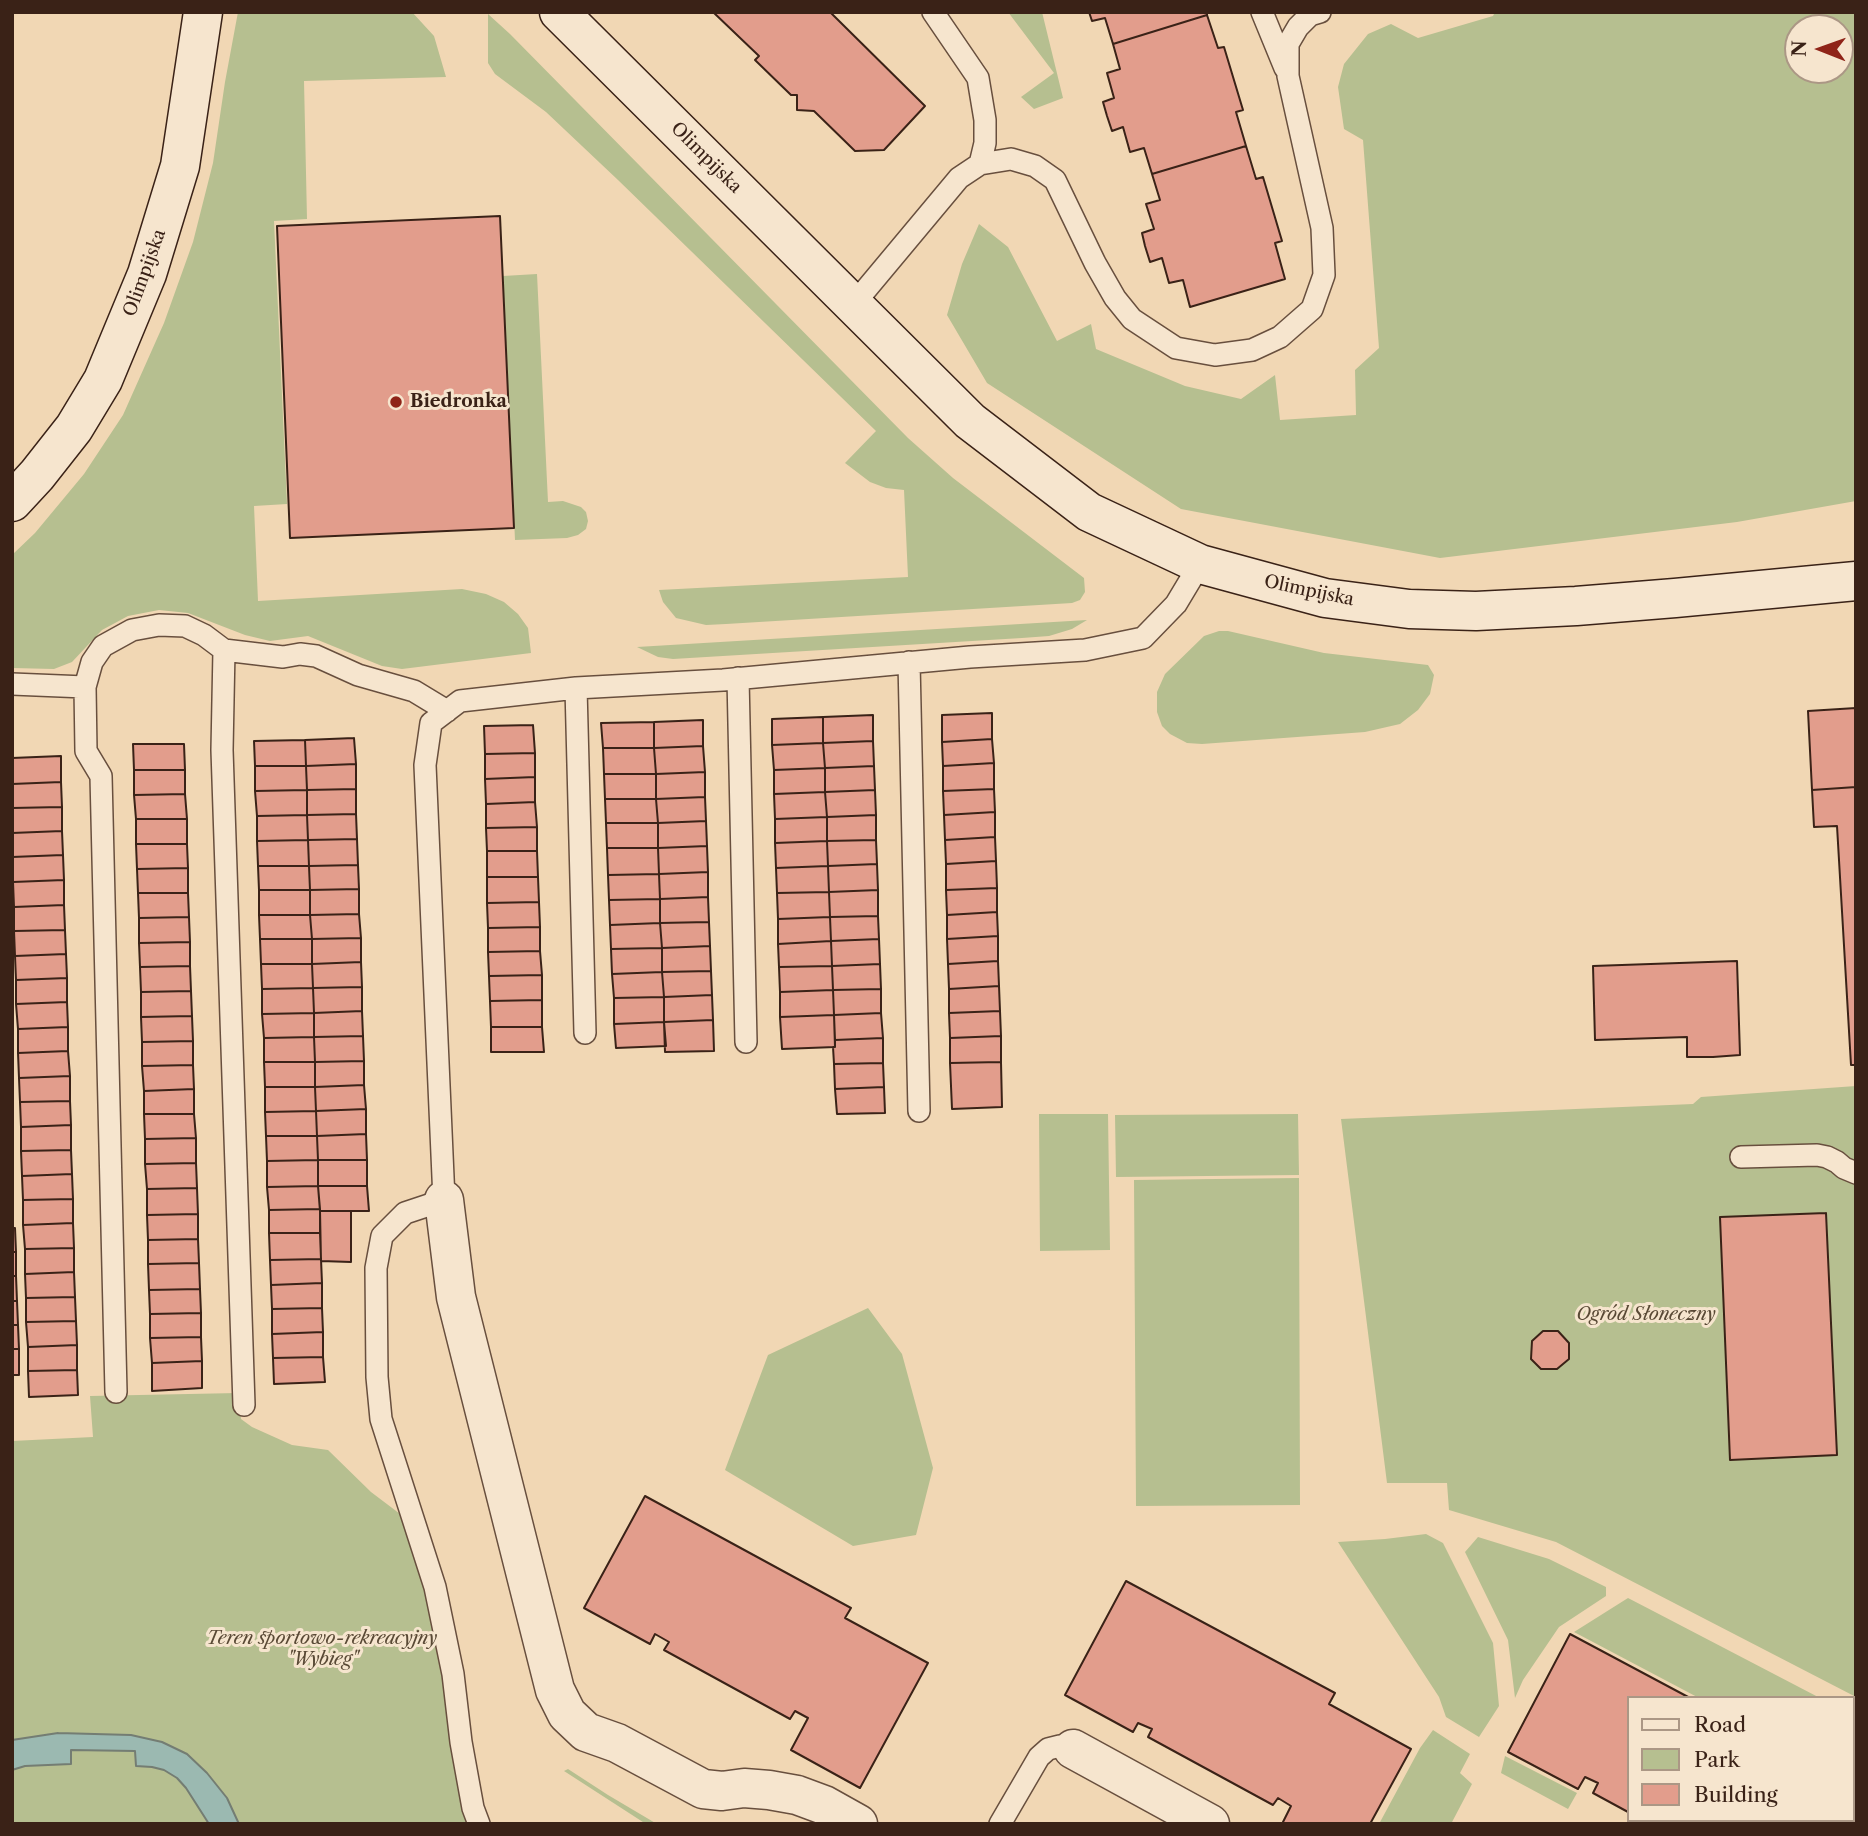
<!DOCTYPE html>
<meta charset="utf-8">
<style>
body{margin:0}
#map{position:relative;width:1868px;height:1836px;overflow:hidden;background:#f1d7b4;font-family:"Libre Caslon Text",serif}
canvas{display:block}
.frame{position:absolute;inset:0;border:14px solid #3a2217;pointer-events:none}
.legend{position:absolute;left:1627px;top:1696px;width:228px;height:126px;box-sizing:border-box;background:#f6e5ce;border:2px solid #ab9785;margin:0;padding:9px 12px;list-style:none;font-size:21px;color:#3a2217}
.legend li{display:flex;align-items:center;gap:14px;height:35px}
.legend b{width:35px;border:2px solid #ab9785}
.north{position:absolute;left:1784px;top:14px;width:70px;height:70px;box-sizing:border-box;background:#f6e5ce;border:2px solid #ab9785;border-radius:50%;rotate:271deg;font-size:19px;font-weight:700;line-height:28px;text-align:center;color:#3a2217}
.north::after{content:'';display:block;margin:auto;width:24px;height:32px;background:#8f2418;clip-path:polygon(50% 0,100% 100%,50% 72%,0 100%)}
</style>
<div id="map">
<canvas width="1868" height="1836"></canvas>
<div class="frame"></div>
<ul class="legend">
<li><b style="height:9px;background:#f6e5ce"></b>Road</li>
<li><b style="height:19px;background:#b6bf90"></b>Park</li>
<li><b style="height:19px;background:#e29d8c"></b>Building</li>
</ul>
<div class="north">N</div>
</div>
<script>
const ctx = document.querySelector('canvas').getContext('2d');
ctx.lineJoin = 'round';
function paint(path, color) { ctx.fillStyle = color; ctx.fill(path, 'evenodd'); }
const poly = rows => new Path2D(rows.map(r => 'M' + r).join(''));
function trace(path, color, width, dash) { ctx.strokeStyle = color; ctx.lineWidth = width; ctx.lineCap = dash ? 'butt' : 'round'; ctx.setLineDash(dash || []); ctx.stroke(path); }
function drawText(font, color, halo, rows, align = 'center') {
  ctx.font = font + ' "Libre Caslon Text",serif'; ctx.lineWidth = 6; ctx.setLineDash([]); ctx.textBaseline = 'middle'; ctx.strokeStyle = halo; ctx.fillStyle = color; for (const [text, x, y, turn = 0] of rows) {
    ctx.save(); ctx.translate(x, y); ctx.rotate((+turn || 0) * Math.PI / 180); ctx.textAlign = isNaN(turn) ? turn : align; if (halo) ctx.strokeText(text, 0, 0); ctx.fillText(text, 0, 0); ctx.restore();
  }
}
const green = poly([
 [238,12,412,12,434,36,446,77,304,81,307,219,274,221,287,504,254,506,258,601,462,589,486,594,504,602,518,614,528,628,531,653,402,669,382,666,308,636,270,641,245,635,188,613,159,610,128,616,102,630,72,662,54,669,12,668,12,555,35,533,84,474,123,415,164,323,193,242,213,163,225,82],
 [1008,12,1042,12,1063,98,1034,109,1021,97,1054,73],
 [1495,12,1856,12,1856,501,1737,522,1440,558,1181,509,987,383,947,315,962,264,979,224,1008,247,1057,341,1091,324,1096,349,1185,386,1241,399,1275,375,1280,420,1356,415,1355,370,1379,348,1363,140,1344,129,1338,87,1344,64,1368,34,1391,24,1418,38,1493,16],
 [1798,28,1840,28,1840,70,1798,70],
 [488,14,510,34,908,438,953,478,1084,578,1085,592,1080,600,1072,603,726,624,706,625,676,618,663,602,659,590,908,577,904,490,886,488,870,482,845,463,876,431,618,180,546,112,495,74,488,63],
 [537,274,548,502,563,501,581,507,586,512,588,521,586,529,578,535,567,538,515,540,503,276],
 [1087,620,1072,629,1049,636,1022,638,673,659,658,657,637,647],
 [1219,631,1228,631,1324,653,1428,665,1434,675,1430,694,1418,710,1400,724,1365,732,1202,744,1187,743,1170,734,1162,726,1157,712,1157,692,1165,674,1204,636],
 [1856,1086,1856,1697,1556,1542,1449,1510,1447,1483,1387,1483,1341,1119,1693,1104,1701,1097],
 [1039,1114,1108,1114,1110,1250,1040,1251],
 [1298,1114,1299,1175,1116,1177,1115,1115],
 [1299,1178,1300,1505,1136,1506,1134,1180],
 [868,1308,902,1354,933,1468,916,1535,853,1546,725,1470,768,1355],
 [238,1393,241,1419,252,1427,292,1445,328,1450,371,1492,408,1520,482,1824,12,1824,12,1441,93,1437,90,1396],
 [1426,1534,1443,1543,1493,1643,1499,1706,1479,1737,1446,1717,1439,1697,1338,1542,1385,1539],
 [1478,1537,1549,1559,1606,1587,1606,1596,1559,1627,1523,1680,1515,1698,1508,1640,1465,1552],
 [1628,1598,1655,1612,1820,1698,1699,1698,1574,1632],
 [1433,1730,1470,1754,1460,1773,1472,1784,1451,1824,1379,1824,1420,1748],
 [1505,1756,1577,1793,1568,1809,1501,1773],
 [568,1769,608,1795,657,1824,646,1824,564,1771]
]);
const water = poly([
 [58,1733,131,1735,162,1742,187,1754,207,1773,227,1798,239,1824,209,1824,186,1788,177,1778,164,1770,152,1767,136,1766,135,1751,71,1750,71,1764,25,1766,12,1770,12,1740,58,1733]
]);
const building = poly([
 [713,12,830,12,925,106,884,150,855,151,814,111,797,110,797,95,791,95,755,60,759,56,713,12],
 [1089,12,1207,12,1207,15,1113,44,1105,18,1092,21,1089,12],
 [1207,15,1218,48,1224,47,1243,110,1236,112,1246,146,1152,174,1144,148,1130,152,1123,127,1112,131,1107,116,1103,102,1114,98,1107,73,1120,69,1113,44,1207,15],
 [1246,146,1256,179,1263,177,1282,241,1275,243,1285,279,1190,307,1183,280,1169,283,1162,258,1150,262,1145,246,1142,233,1154,229,1146,204,1160,200,1152,174,1246,146],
 [500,216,514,528,290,538,277,226,500,216],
 [1856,708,1856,787,1812,790,1808,711,1856,708],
 [992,713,992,739,942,742,942,715,992,713],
 [873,715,873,741,823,743,823,717,873,715],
 [823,717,823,743,772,745,772,719,823,717],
 [703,720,703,746,654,748,654,722,703,720],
 [654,722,654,748,603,748,601,723,654,722],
 [533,725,535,753,485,754,484,726,533,725],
 [354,738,356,764,306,766,305,740,354,738],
 [992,739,994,763,943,766,942,742,992,739],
 [305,740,306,766,255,766,254,741,305,740],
 [873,741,874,766,825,768,823,743,873,741],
 [823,743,825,768,774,770,772,745,823,743],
 [133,744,184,744,185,770,134,770,133,744],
 [703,746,705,772,656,774,654,748,703,746],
 [603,748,654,748,656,774,604,774,603,748],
 [535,753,535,777,485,779,485,754,535,753],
 [61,756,61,782,12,784,12,758,61,756],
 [994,763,994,789,943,791,943,766,994,763],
 [356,764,356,789,307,790,306,766,356,764],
 [255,766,306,766,307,790,255,791,255,766],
 [874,766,875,790,825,792,825,768,874,766],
 [825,768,825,792,774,794,774,770,825,768],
 [134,770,185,770,185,794,134,795,134,770],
 [705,772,705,797,656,799,656,774,705,772],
 [604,774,656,774,656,799,605,799,604,774],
 [535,777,535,802,486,804,485,779,535,777],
 [61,782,62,807,12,808,12,784,61,782],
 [1856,787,1856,1065,1851,1065,1837,826,1814,827,1812,790,1856,787],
 [356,789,356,814,307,815,307,790,356,789],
 [994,789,995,812,944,815,943,791,994,789],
 [307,790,307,815,257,816,255,791,307,790],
 [875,790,876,815,827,817,825,792,875,790],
 [825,792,827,817,775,819,774,794,825,792],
 [185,794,187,819,136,819,134,795,185,794],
 [705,797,706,821,658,823,656,799,705,797],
 [605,799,656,799,658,823,606,823,605,799],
 [535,802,537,827,486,828,486,804,535,802],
 [62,807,62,831,12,833,12,808,62,807],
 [995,812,995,837,945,840,944,815,995,812],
 [356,814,357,839,308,840,307,815,356,814],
 [307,815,308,840,257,841,257,816,307,815],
 [876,815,876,840,827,841,827,817,876,815],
 [827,817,827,841,775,843,775,819,827,817],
 [136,819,187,819,187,844,136,844,136,819],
 [706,821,707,846,658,848,658,823,706,821],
 [606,823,658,823,658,848,607,848,606,823],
 [537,827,537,851,487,851,486,828,537,827],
 [62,831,63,855,12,857,12,833,62,831],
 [995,837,996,861,946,864,945,840,995,837],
 [357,839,358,865,309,866,308,840,357,839],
 [308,840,309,866,258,866,257,841,308,840],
 [876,840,877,864,828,866,827,841,876,840],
 [827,841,828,866,776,868,775,843,827,841],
 [136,844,187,844,188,868,137,869,136,844],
 [707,846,708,872,659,874,658,848,707,846],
 [607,848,658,848,659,874,608,875,607,848],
 [487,851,537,851,538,877,487,877,487,851],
 [63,855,64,880,13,882,12,857,63,855],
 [996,861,997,888,946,890,946,864,996,861],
 [877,864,878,890,829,892,828,866,877,864],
 [358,865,359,889,310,890,309,866,358,865],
 [258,866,309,866,310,890,259,890,258,866],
 [828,866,829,892,777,893,776,868,828,866],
 [188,868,188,893,138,893,137,869,188,868],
 [708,872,708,897,660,899,659,874,708,872],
 [659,874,660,899,609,900,608,875,659,874],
 [487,877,538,877,539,902,487,903,487,877],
 [64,880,64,905,14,907,13,882,64,880],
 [997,888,997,912,947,915,946,890,997,888],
 [359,889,359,914,310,915,310,890,359,889],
 [259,890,310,890,310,915,259,915,259,890],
 [878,890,878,916,830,917,829,892,878,890],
 [829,892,830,917,778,919,777,893,829,892],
 [138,893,188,893,189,917,139,918,138,893],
 [708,897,709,922,660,923,660,899,708,897],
 [660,899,660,923,610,925,609,900,660,899],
 [539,902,540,927,488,928,487,903,539,902],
 [64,905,65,930,14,931,14,907,64,905],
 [997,912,998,936,947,939,947,915,997,912],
 [359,914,361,938,312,939,310,915,359,914],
 [259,915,310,915,312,939,260,939,259,915],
 [878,916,879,939,831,941,830,917,878,916],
 [189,917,190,942,139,943,139,918,189,917],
 [830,917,831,941,778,944,778,919,830,917],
 [709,922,710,946,662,948,660,923,709,922],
 [660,923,662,948,611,949,610,925,660,923],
 [540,927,540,951,488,952,488,928,540,927],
 [65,930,66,954,15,956,14,931,65,930],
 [998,936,998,961,948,964,947,939,998,936],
 [361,938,361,962,312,964,312,939,361,938],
 [260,939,312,939,312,964,261,964,260,939],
 [879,939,880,964,832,966,831,941,879,939],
 [831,941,832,966,779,967,778,944,831,941],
 [190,942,190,966,140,967,139,943,190,942],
 [710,946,711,971,662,972,662,948,710,946],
 [662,948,662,972,612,974,611,949,662,948],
 [540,951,542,975,489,976,488,952,540,951],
 [66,954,67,978,16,980,15,956,66,954],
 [998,961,999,986,949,989,948,964,998,961],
 [1737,961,1740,1055,1713,1057,1687,1057,1687,1037,1595,1040,1593,966,1737,961],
 [361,962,362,987,313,988,312,964,361,962],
 [261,964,312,964,313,988,262,989,261,964],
 [880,964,881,989,833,990,832,966,880,964],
 [190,966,191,991,141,992,140,967,190,966],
 [832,966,833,990,780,992,779,967,832,966],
 [711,971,712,995,664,997,662,972,711,971],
 [662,972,664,997,614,998,612,974,662,972],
 [542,975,542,1000,490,1001,489,976,542,975],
 [67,978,67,1002,16,1004,16,980,67,978],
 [999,986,1000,1011,949,1013,949,989,999,986],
 [362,987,362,1011,314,1013,313,988,362,987],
 [313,988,314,1013,262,1014,262,989,313,988],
 [881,989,881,1013,834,1015,833,990,881,989],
 [833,990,834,1015,780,1017,780,992,833,990],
 [191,991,192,1016,141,1017,141,992,191,991],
 [712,995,713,1020,664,1022,664,997,712,995],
 [664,997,664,1022,614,1024,614,998,664,997],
 [542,1000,542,1027,491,1027,490,1001,542,1000],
 [67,1002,68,1027,18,1029,16,1004,67,1002],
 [362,1011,363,1036,314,1037,314,1013,362,1011],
 [1000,1011,1001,1036,950,1038,949,1013,1000,1011],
 [314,1013,314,1037,264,1038,262,1014,314,1013],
 [881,1013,883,1038,835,1040,834,1015,881,1013],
 [834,1015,835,1047,782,1049,780,1017,834,1015],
 [192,1016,193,1041,142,1042,141,1017,192,1016],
 [713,1020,714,1051,665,1052,664,1022,713,1020],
 [664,1022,666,1046,616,1048,614,1024,664,1022],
 [68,1027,68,1051,18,1053,18,1029,68,1027],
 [491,1027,542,1027,544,1052,491,1052,491,1027],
 [363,1036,364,1061,315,1062,314,1037,363,1036],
 [1001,1036,1001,1062,950,1063,950,1038,1001,1036],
 [314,1037,315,1062,264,1062,264,1038,314,1037],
 [883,1038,883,1063,834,1064,833,1047,835,1047,835,1040,883,1038],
 [193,1041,193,1065,142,1066,142,1042,193,1041],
 [68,1051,70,1076,19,1078,18,1053,68,1051],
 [364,1061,364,1085,315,1087,315,1062,364,1061],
 [264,1062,315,1062,315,1087,265,1087,264,1062],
 [1001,1062,1002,1107,952,1109,950,1063,1001,1062],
 [883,1063,884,1087,835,1089,834,1064,883,1063],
 [193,1065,194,1089,144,1091,142,1066,193,1065],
 [70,1076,70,1101,20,1102,19,1078,70,1076],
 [364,1085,366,1109,316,1111,315,1087,364,1085],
 [265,1087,315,1087,316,1111,265,1112,265,1087],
 [884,1087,885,1113,837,1114,835,1089,884,1087],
 [194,1089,194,1114,144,1114,144,1091,194,1089],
 [70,1101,71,1125,21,1127,20,1102,70,1101],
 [366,1109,366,1134,317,1136,316,1111,366,1109],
 [316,1111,317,1136,266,1136,265,1112,316,1111],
 [144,1114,194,1114,196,1138,145,1139,144,1114],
 [71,1125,71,1150,21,1151,21,1127,71,1125],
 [366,1134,367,1160,318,1160,317,1136,366,1134],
 [266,1136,317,1136,318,1160,267,1161,266,1136],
 [196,1138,196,1163,145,1164,145,1139,196,1138],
 [71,1150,72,1174,22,1176,21,1151,71,1150],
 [318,1160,367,1160,367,1186,318,1186,318,1160],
 [318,1160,318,1186,267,1187,267,1161,318,1160],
 [196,1163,197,1188,147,1189,145,1164,196,1163],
 [72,1174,73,1199,23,1200,22,1176,72,1174],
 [318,1186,367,1186,369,1211,320,1211,318,1186],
 [318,1186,320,1209,269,1210,267,1187,318,1186],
 [197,1188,198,1214,147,1215,147,1189,197,1188],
 [73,1199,73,1223,23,1225,23,1200,73,1199],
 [320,1209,320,1233,269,1233,269,1210,320,1209],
 [320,1211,351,1211,351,1262,321,1261,320,1211],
 [1826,1213,1837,1455,1730,1460,1720,1217,1826,1213],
 [198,1214,198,1239,148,1240,147,1215,198,1214],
 [73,1223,74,1248,25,1249,23,1225,73,1223],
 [12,1228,15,1228,16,1252,12,1252,12,1228],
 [269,1233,320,1233,321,1259,270,1260,269,1233],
 [198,1239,199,1263,148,1264,148,1240,198,1239],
 [74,1248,74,1272,25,1274,25,1249,74,1248],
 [12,1252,16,1252,16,1276,12,1276,12,1252],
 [321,1259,322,1283,271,1285,270,1260,321,1259],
 [199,1263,200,1289,149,1290,148,1264,199,1263],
 [74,1272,75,1297,26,1298,25,1274,74,1272],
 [12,1276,16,1276,17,1301,12,1301,12,1276],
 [322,1283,322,1308,272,1309,271,1285,322,1283],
 [200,1289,201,1313,150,1314,149,1290,200,1289],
 [75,1297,76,1321,26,1322,26,1298,75,1297],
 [12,1301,17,1301,18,1325,12,1325,12,1301],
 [322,1308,323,1332,272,1334,272,1309,322,1308],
 [201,1313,201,1337,150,1338,150,1314,201,1313],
 [76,1321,77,1345,28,1347,26,1322,76,1321],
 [12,1325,18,1325,19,1349,12,1349,12,1325],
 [1543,1331,1558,1331,1569,1343,1569,1359,1557,1369,1541,1369,1531,1359,1532,1341,1543,1331],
 [323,1332,323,1357,273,1358,272,1334,323,1332],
 [201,1337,202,1361,152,1363,150,1338,201,1337],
 [77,1345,77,1370,28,1371,28,1347,77,1345],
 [12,1349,19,1349,19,1375,12,1375,12,1349],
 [323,1357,325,1382,274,1384,273,1358,323,1357],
 [202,1361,202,1388,152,1391,152,1363,202,1361],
 [77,1370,78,1395,29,1397,28,1371,77,1370],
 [645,1496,851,1608,845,1618,928,1663,860,1788,791,1750,808,1718,795,1711,790,1719,664,1650,669,1642,655,1634,650,1644,584,1608,645,1496],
 [1126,1581,1335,1693,1329,1704,1411,1749,1370,1824,1282,1824,1291,1806,1278,1798,1273,1805,1148,1737,1152,1729,1138,1723,1133,1732,1065,1695,1126,1581],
 [1570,1634,1690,1698,1628,1698,1628,1812,1593,1793,1598,1783,1585,1777,1578,1789,1508,1752,1570,1634],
 [1645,1820,1849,1820,1847,1824,1651,1824,1645,1820]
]);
const lane = poly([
 [933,12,978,78,985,120,985,143,980,164],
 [1262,12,1285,68],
 [853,305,959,178,980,164,1011,159,1035,166,1055,180,1095,263,1115,298,1132,319,1176,348,1215,355,1252,350,1280,337,1312,309,1324,275,1322,228,1288,76,1288,44,1298,27,1310,15,1320,12],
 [909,662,919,1111],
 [738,678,746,1042],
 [12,684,85,687],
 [576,688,585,1033],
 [1741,1157,1817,1155,1827,1157,1837,1162,1844,1168,1856,1173],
 [116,1392,101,776,86,751,85,687,92,662,103,646,132,630,159,625,185,626,204,635,224,650],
 [244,1405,222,750,224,650,283,657,300,654,316,656,358,675,414,691,447,711],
 [479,1824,473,1808,461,1742,453,1674,435,1587,381,1419,377,1377,376,1268,382,1236,405,1213,444,1200,425,765,431,723,460,701,576,688,723,680,970,657,1085,650,1143,638,1176,604,1200,564],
 [1000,1824,1039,1757,1048,1749,1060,1746,1073,1749]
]);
const street = poly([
 [444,1200,456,1297,555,1690,567,1714,586,1732,617,1743,703,1789,722,1791,744,1788,769,1790,797,1795,824,1805,858,1824],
 [1073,1749,1210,1824]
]);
const secondary = poly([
 [559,12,970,421,1089,512,1200,564,1325,598,1409,609,1476,611,1576,606,1675,598,1856,581],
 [12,502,37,475,74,428,103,380,147,274,180,166,203,12]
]);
const markers = [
 [396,402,7,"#8f2418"]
];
const streetNames = [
 ["Olimpijska",706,158,45],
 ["Olimpijska",145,273,-70],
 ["Olimpijska",1309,591,12]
];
const poiNames = [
 ["Biedronka",410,402]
];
const parkNames = [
 ["Ogród Słoneczny",1646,1315],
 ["Teren sportowo-rekreacyjny",322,1639],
 ["\"Wybieg\"",322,1660]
];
paint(green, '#b6bf90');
paint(water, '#9bb9b1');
trace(water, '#747d73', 2);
paint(building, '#e29d8c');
trace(building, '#3a2217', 2);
trace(lane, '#684f3e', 24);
trace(street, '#684f3e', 41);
trace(secondary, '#3a2217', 41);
trace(lane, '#f6e5ce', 21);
trace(street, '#f6e5ce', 38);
trace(secondary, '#f6e5ce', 38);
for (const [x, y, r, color] of markers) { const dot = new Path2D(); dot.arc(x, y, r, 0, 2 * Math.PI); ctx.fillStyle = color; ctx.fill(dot); trace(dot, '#f6e5ce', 2.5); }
drawText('18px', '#3a2217', '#f6e5ce', streetNames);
drawText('bold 18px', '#3a2217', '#f6e5ce', poiNames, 'left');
drawText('italic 18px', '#594935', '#f6e5ce', parkNames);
</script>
